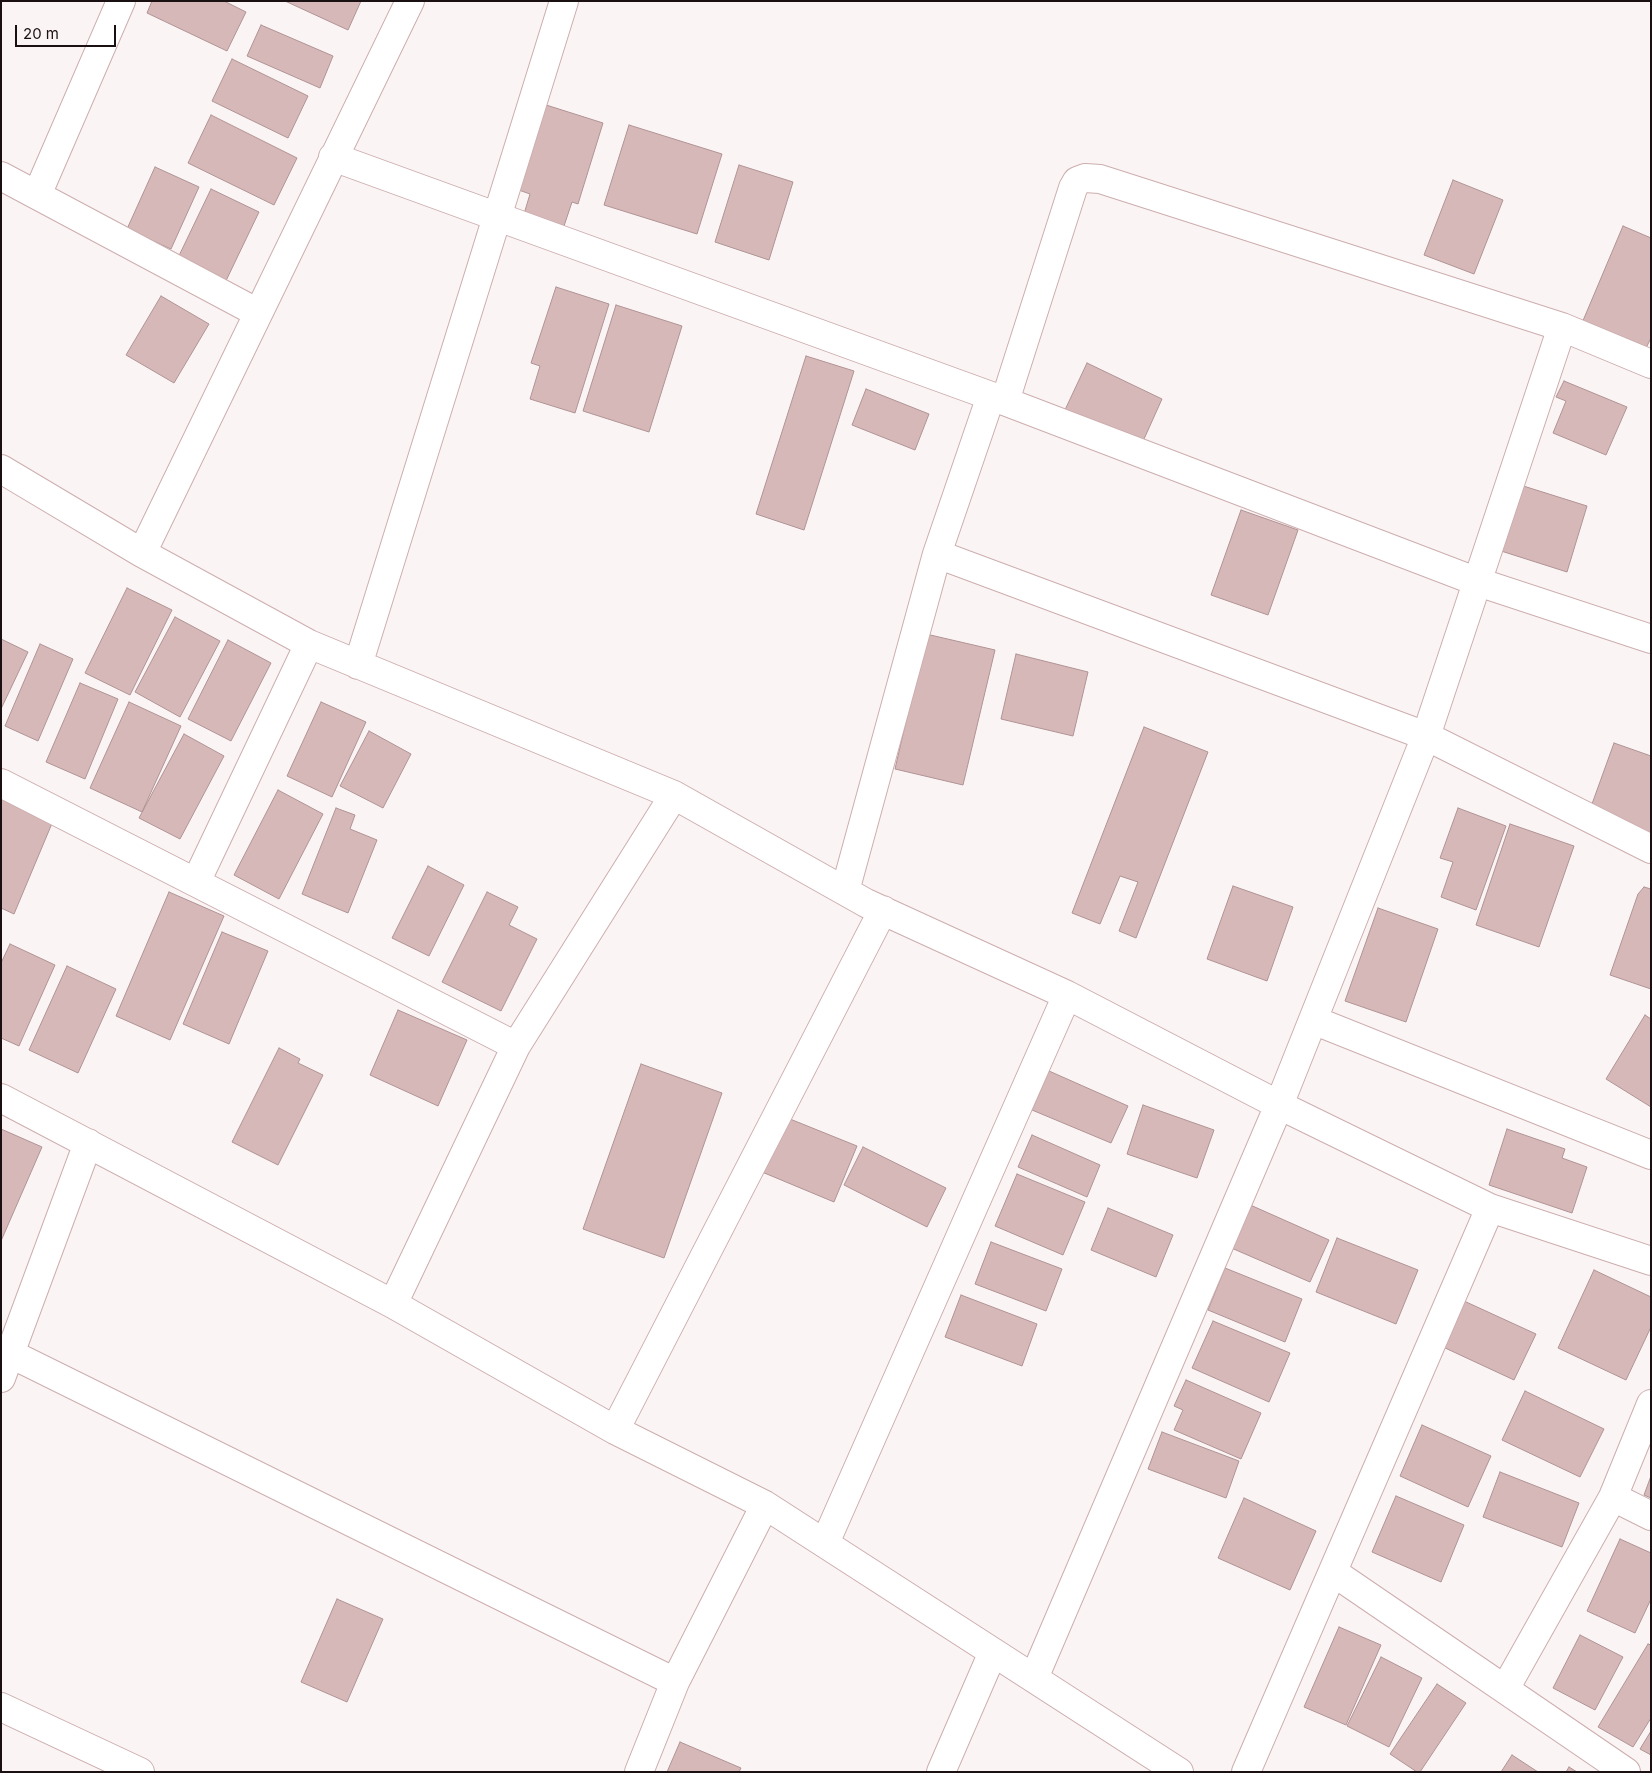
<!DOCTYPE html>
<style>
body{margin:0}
#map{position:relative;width:1652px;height:1773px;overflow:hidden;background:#fbf4f4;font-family:Inter,sans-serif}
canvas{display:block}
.frame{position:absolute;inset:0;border:2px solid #1b1011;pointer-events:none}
.scale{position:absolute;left:15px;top:25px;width:101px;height:22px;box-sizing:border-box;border:2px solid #1b1011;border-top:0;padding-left:6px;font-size:15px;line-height:18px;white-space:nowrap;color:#1b1011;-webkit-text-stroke:4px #fbf4f4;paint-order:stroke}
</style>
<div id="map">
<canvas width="1652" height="1773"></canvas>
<div class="frame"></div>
<div class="scale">20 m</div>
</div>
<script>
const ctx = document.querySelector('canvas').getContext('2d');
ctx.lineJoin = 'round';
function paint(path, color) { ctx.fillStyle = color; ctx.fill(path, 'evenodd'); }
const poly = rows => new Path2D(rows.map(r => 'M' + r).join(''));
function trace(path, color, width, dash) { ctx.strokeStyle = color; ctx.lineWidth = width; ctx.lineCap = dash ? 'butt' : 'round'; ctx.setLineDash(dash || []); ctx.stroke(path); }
const building = poly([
 [152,1,224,1,246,12,227,51,147,13,152,1],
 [285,1,361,1,348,30,285,1],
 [261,25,333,56,320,88,247,56,261,25],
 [232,59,308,96,288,138,212,101,232,59],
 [543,104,603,123,578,204,572,202,564,226,524,214,530,194,516,189,543,104],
 [211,115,297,158,274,205,188,163,211,115],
 [629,125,722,154,697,234,604,205,629,125],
 [739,165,793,182,769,260,715,242,739,165],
 [155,167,199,187,171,249,127,229,155,167],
 [1453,180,1503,200,1474,274,1424,255,1453,180],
 [211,189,259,212,223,287,175,264,211,189],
 [1623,226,1651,238,1651,338,1645,350,1582,323,1623,226],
 [556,287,609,304,575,413,530,399,540,366,531,363,556,287],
 [161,296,209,324,174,383,126,355,161,296],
 [616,305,682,326,649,432,583,411,616,305],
 [806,356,854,371,804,530,756,514,806,356],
 [1087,363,1162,399,1140,448,1064,412,1087,363],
 [1564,381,1627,407,1606,455,1553,433,1566,401,1556,397,1564,381],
 [866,389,929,414,915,450,852,425,866,389],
 [1517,484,1587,506,1567,572,1498,550,1517,484],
 [1241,510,1298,530,1268,615,1211,595,1241,510],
 [127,588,172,610,130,695,85,673,127,588],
 [175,617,220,641,180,717,135,692,175,617],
 [926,634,995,650,963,785,895,769,926,634],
 [1,639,28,652,1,709,1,639],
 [228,640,271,663,231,741,188,719,228,640],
 [40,644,73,659,38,741,5,726,40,644],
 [1016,654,1088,672,1073,736,1001,719,1016,654],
 [80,683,118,699,85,779,46,762,80,683],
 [129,702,181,726,142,812,90,788,129,702],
 [321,702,366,722,332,797,287,776,321,702],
 [1144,727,1208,752,1136,938,1119,931,1138,882,1120,876,1100,924,1072,913,1144,727],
 [369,731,411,754,383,808,340,786,369,731],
 [184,734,224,756,180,839,139,818,184,734],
 [1614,743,1651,756,1651,838,1588,815,1614,743],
 [278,790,323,814,279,899,234,875,278,790],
 [1,799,53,821,14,914,1,908,1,799],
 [336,808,355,815,350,829,377,840,348,913,302,894,336,808],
 [1458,808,1506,826,1476,910,1441,897,1453,862,1440,858,1458,808],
 [1510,824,1574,846,1539,947,1476,925,1510,824],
 [428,866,464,885,429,956,392,938,428,866],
 [1233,886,1293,907,1267,981,1207,959,1233,886],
 [1644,887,1651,889,1651,989,1610,975,1638,894,1644,887],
 [169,892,224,916,170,1040,116,1016,169,892],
 [487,892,518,907,509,925,537,939,501,1011,442,982,487,892],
 [1378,908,1438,929,1406,1022,1345,1001,1378,908],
 [222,932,268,951,229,1044,183,1024,222,932],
 [10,944,55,965,19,1046,1,1038,1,963,10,944],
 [67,966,116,989,78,1073,29,1050,67,966],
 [398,1010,467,1040,438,1106,370,1075,398,1010],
 [1645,1015,1651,1019,1651,1107,1606,1079,1645,1015],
 [279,1048,300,1059,298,1063,323,1075,278,1165,232,1142,279,1048],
 [641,1064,722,1093,664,1258,583,1229,641,1064],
 [1049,1071,1128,1106,1111,1143,1032,1110,1049,1071],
 [1143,1105,1214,1130,1197,1178,1127,1154,1143,1105],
 [785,1117,857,1146,834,1202,762,1172,785,1117],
 [1,1129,42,1147,1,1241,1,1129],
 [1507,1129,1565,1149,1562,1158,1587,1167,1572,1213,1489,1185,1507,1129],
 [1032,1135,1100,1165,1087,1197,1018,1167,1032,1135],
 [863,1147,946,1188,927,1227,844,1185,863,1147],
 [1017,1174,1085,1202,1063,1255,995,1226,1017,1174],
 [1248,1204,1329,1240,1310,1282,1229,1247,1248,1204],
 [1108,1208,1173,1235,1156,1277,1091,1250,1108,1208],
 [1337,1238,1418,1270,1396,1324,1316,1292,1337,1238],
 [991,1242,1062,1269,1046,1311,975,1284,991,1242],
 [1225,1268,1302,1299,1285,1342,1208,1310,1225,1268],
 [1594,1270,1651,1297,1651,1327,1626,1380,1558,1348,1594,1270],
 [961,1295,1037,1324,1022,1366,945,1337,961,1295],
 [1464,1301,1536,1334,1514,1380,1443,1347,1464,1301],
 [1213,1321,1290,1353,1269,1402,1192,1368,1213,1321],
 [1186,1380,1261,1413,1241,1459,1174,1430,1183,1410,1174,1406,1186,1380],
 [1525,1391,1604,1429,1580,1477,1502,1440,1525,1391],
 [1422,1425,1491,1456,1468,1507,1400,1476,1422,1425],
 [1162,1432,1239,1461,1226,1498,1148,1469,1162,1432],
 [1500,1472,1579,1503,1562,1547,1483,1517,1500,1472],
 [1651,1476,1651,1498,1644,1495,1651,1476],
 [1396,1496,1464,1525,1441,1582,1372,1552,1396,1496],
 [1244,1498,1316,1531,1290,1590,1218,1558,1244,1498],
 [1620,1539,1651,1553,1651,1599,1635,1633,1587,1611,1620,1539],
 [337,1599,383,1619,347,1702,301,1682,337,1599],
 [1339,1627,1381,1645,1346,1725,1304,1707,1339,1627],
 [1580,1635,1623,1657,1595,1710,1553,1688,1580,1635],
 [1648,1644,1651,1645,1651,1718,1633,1747,1598,1727,1648,1644],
 [1381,1657,1422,1678,1389,1747,1347,1726,1381,1657],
 [1437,1684,1466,1703,1420,1772,1417,1772,1390,1754,1437,1684],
 [1651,1731,1651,1755,1640,1749,1651,1731],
 [680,1742,741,1768,739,1772,667,1772,680,1742],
 [1512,1755,1538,1772,1501,1772,1512,1755],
 [1569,1767,1577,1772,1566,1772,1569,1767]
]);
const minor = poly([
 [333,157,991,396,937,554,845,891],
 [1,176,258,313],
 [37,195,121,1],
 [991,396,1478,582,1651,639],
 [1005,401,1073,188,1077,181,1085,178,1100,179,1562,327],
 [1,469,142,553,410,1],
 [142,553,309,644,674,795,866,903,1067,995,1279,1105,1490,1208,1651,1261],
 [937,554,1426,736,1651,849],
 [358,665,564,1],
 [1,783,516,1046],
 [196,882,309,644],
 [1313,1020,1651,1155],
 [1,1098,393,1304,615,1430,765,1505,1179,1772],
 [393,1304,516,1046,674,795],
 [11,1354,675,1682],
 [1,1378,88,1143],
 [615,1430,883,910],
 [1613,1497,1651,1516],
 [825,1543,1067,995],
 [1333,1572,1626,1772],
 [1034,1678,1279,1105,1426,736,1562,327,1651,364],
 [1505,1689,1613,1497,1651,1404],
 [1,1707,140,1772],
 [639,1772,675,1682,765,1505],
 [941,1772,993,1652],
 [1246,1772,1490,1208]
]);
paint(building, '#d7b8b9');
trace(building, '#b09394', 1);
trace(minor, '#cdaeaf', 30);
trace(minor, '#fff', 28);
</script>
